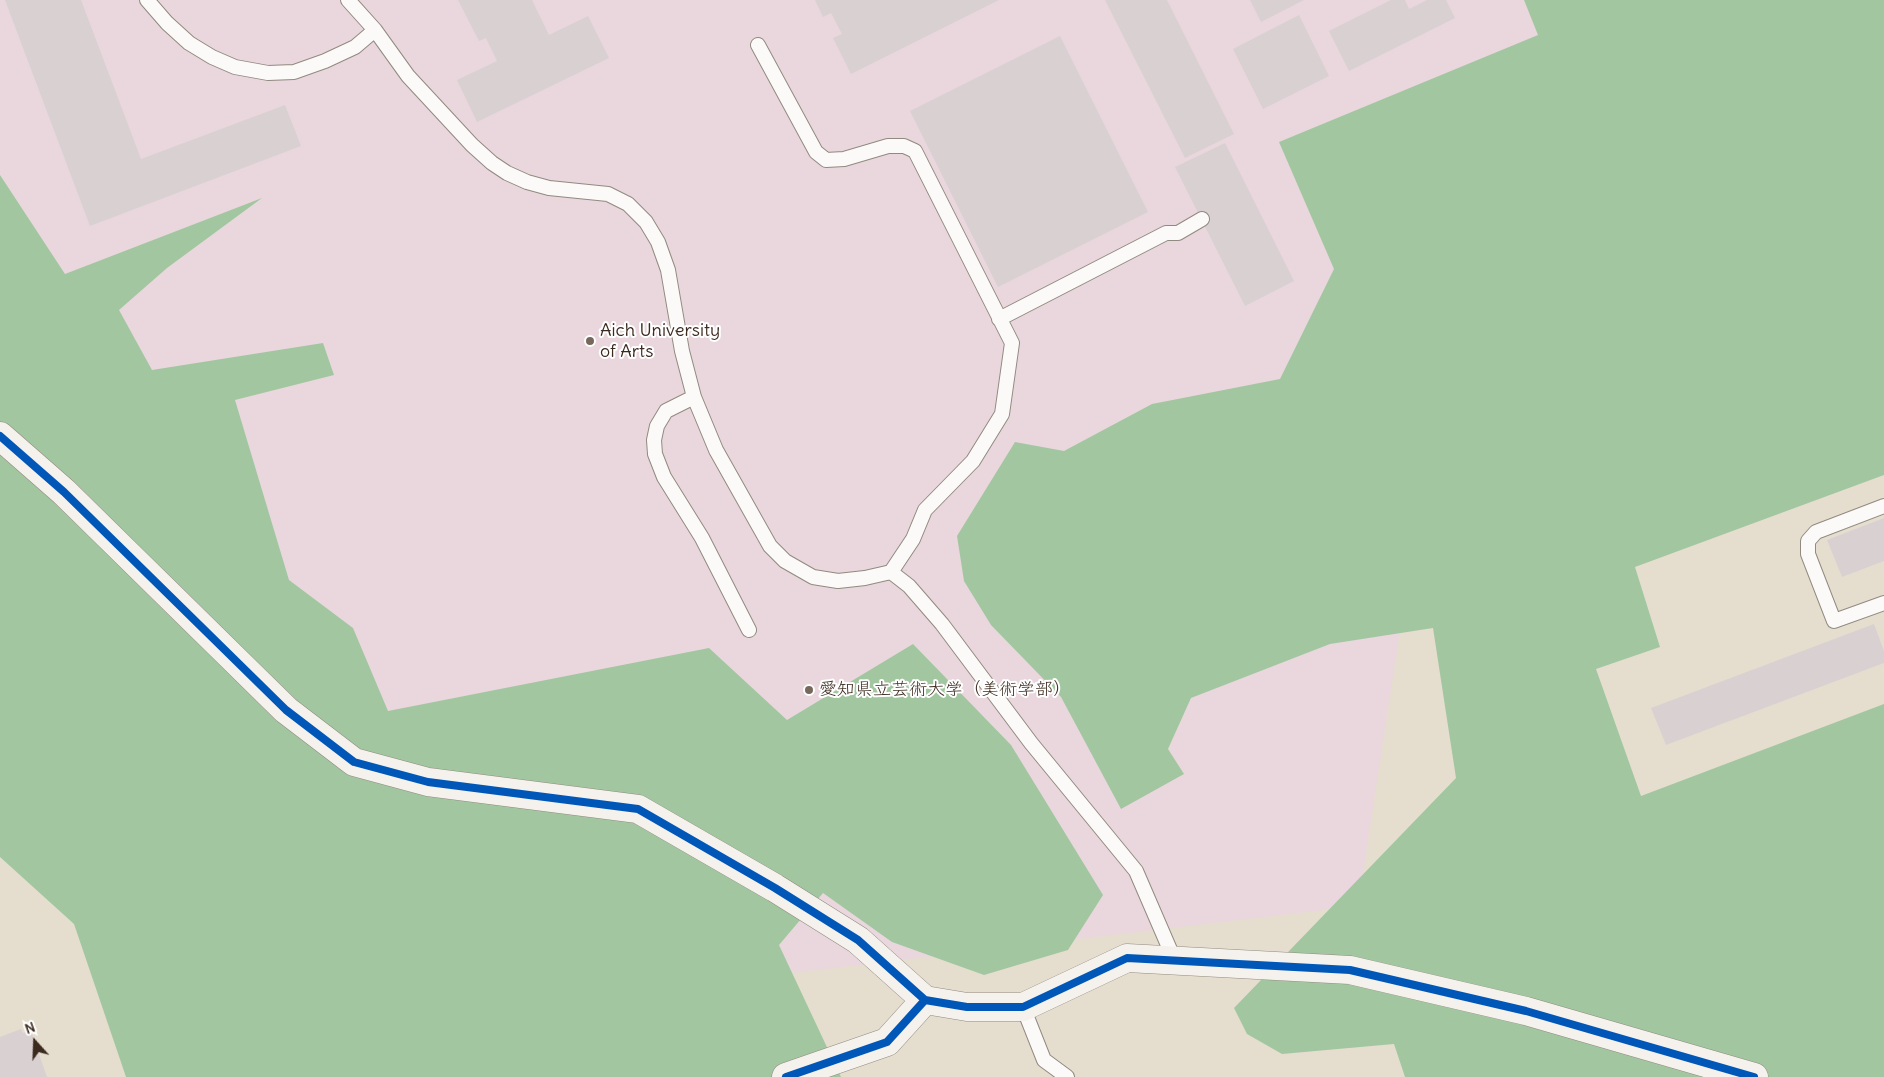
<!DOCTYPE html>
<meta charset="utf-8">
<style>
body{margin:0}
#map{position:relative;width:1884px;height:1077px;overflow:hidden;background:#e5dece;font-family:Delius,sans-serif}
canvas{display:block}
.north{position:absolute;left:10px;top:1017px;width:50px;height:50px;-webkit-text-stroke:4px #fff;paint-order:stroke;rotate:340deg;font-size:14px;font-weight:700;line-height:20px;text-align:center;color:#3b2a1e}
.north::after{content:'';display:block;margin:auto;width:18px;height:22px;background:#3b2a1e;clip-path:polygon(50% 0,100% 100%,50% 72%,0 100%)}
</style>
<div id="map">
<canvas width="1884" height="1077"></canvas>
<div class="north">N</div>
</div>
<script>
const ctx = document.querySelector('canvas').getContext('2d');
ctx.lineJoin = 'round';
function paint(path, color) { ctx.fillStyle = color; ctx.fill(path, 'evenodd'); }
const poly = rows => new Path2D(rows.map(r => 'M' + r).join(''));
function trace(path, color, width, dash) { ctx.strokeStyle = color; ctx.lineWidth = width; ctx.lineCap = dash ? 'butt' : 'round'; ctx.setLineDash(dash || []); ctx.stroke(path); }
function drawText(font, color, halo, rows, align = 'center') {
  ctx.font = font + ' Delius,"Klee One",sans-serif'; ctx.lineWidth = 4; ctx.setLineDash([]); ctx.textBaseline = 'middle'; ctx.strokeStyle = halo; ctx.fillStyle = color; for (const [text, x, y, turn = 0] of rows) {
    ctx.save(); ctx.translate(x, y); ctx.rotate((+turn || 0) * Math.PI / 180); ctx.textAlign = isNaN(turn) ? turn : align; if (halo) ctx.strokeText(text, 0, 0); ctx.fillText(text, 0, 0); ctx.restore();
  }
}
const built = poly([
 [0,0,1841,0,1458,250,1358,906,555,1001,0,474]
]);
const forest = poly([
 [1524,0,1884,0,1884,475,1635,567,1660,647,1596,669,1641,796,1884,704,1884,1077,1405,1077,1394,1044,1282,1054,1247,1034,1234,1008,1456,778,1433,628,1330,644,1191,698,1168,749,1184,774,1121,809,1061,697,991,625,964,581,957,536,1015,442,1064,451,1152,404,1280,379,1334,269,1279,142,1538,35],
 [0,175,65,274,262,198,167,268,119,310,152,370,323,343,334,375,235,400,289,580,353,628,388,711,709,648,787,720,913,644,1011,745,1103,895,1068,950,984,975,892,942,823,893,779,945,841,1077,126,1077,74,924,0,857]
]);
const building = poly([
 [5,0,81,0,141,159,285,105,301,146,90,226],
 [458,0,532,0,549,35,588,16,609,58,477,122,457,80,497,61,486,38,479,41],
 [815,0,999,0,851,74,833,38,842,34,831,13,823,17],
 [1105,0,1167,0,1234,134,1185,158],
 [1250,0,1304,0,1261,22],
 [1391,0,1405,0,1409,9,1427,0,1446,0,1455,18,1349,71,1329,31],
 [1299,15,1329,76,1263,109,1233,49],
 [1060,36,1148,212,998,287,910,111],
 [1225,143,1294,281,1245,306,1175,167],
 [1884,518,1884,561,1842,577,1827,540],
 [1874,624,1884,651,1884,663,1666,745,1651,708],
 [21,1029,23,1033,31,1031,47,1077,0,1077,0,1037]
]);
const lane = poly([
 [147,0,167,23,189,43,212,57,235,67,268,73,294,72,325,61,355,47,375,30],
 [348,0,375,30,408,76,472,145,492,163,507,173,527,182,549,188,608,194,628,204,646,222,658,242,668,270,682,351,694,397,716,450,770,546,785,561,813,577,838,581,865,578,891,572,909,586,942,624,1031,743,1136,871,1174,959],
 [758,45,816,152,826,160,844,159,888,146,904,146,915,151,1012,343,1002,414,973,461,925,510,913,539,891,572],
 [999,319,1166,233,1178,233,1202,219],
 [694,397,666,411,657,426,654,440,655,454,664,477,702,538,749,630],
 [1884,506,1816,532,1808,541,1808,554,1834,621,1884,603],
 [1023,1007,1044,1060,1067,1077]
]);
const secondary = poly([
 [0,436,64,492,286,710,354,762,428,782,638,809,775,888,858,940,925,1000],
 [786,1077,887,1042,925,1000,967,1007,1023,1007,1127,958,1350,970,1526,1011,1754,1077]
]);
const cycleway = poly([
 [0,436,64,492,286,710,354,762,428,782,638,809,775,888,858,940,925,1000],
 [786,1077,887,1042,925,1000,967,1007,1023,1007,1127,958,1350,970,1526,1011,1754,1077]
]);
const markers = [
 [590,341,5,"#76695c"],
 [809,690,5,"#76695c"]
];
const poiNames = [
 ["Aich University",600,331],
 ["of Arts",600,352],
 ["愛知県立芸術大学（美術学部）",819,690]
];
paint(built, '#e9d7dd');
paint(forest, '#a2c7a0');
paint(building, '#d9d0d2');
trace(lane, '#918a80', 16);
trace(secondary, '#918a80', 29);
trace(lane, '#fbfaf8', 14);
trace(secondary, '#f5f2ed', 28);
trace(cycleway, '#0057b8', 8);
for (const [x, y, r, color] of markers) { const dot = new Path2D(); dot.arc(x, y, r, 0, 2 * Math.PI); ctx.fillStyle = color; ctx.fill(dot); trace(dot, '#fff', 2); }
drawText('18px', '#3b2a1e', '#fff', poiNames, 'left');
</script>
